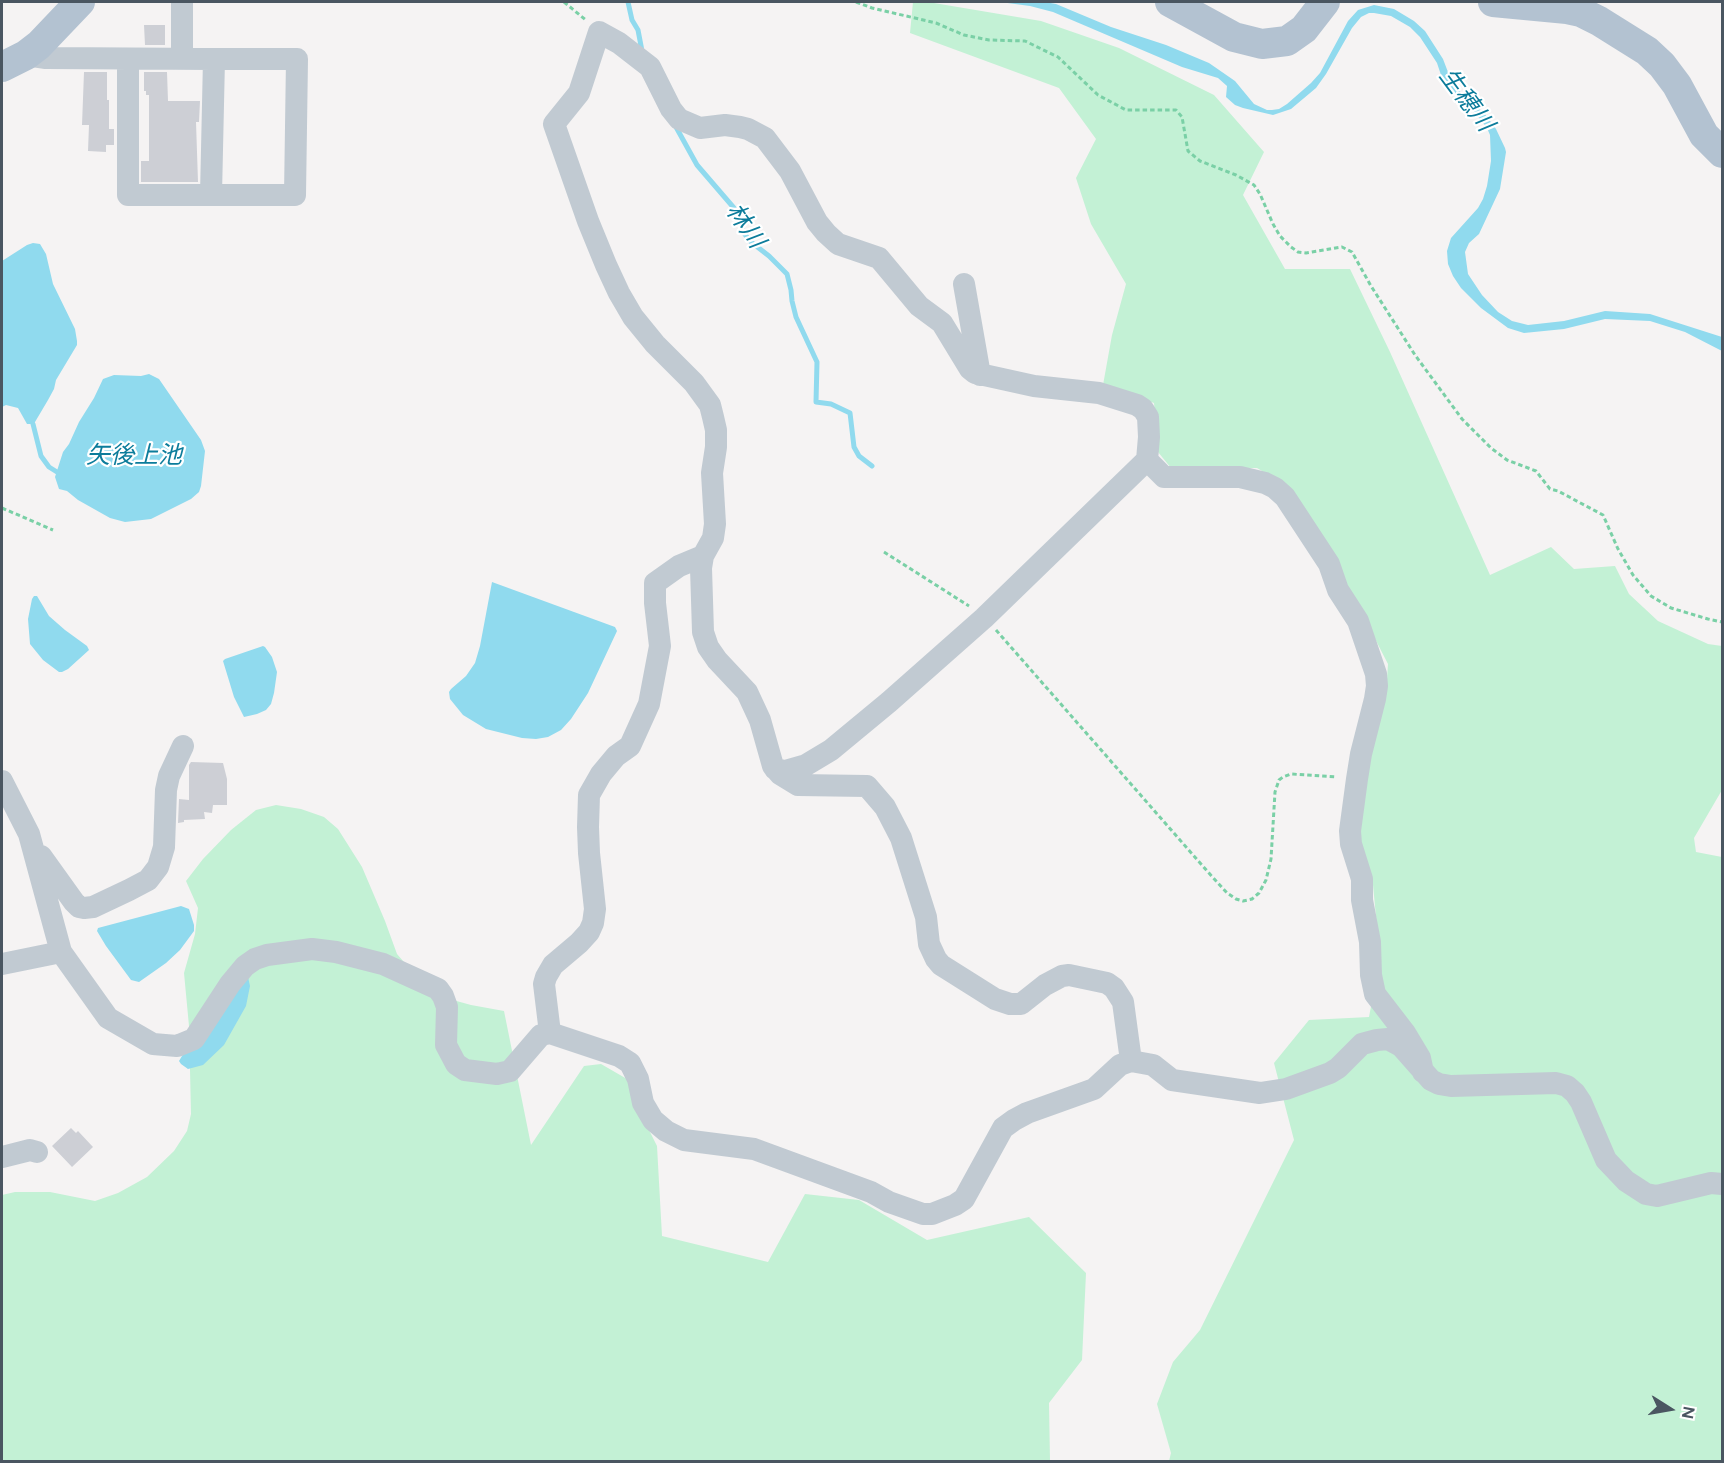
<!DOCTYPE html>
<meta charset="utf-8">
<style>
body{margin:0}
#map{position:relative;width:1724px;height:1463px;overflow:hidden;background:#f5f3f3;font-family:Figtree,sans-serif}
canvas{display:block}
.frame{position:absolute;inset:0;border:3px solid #4a5661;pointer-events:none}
.north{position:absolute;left:1640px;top:1379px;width:60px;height:60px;-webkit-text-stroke:4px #fff;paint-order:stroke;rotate:101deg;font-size:16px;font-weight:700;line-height:24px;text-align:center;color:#4a5661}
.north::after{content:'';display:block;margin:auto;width:21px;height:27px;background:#4a5661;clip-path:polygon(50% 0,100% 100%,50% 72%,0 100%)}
</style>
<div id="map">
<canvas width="1724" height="1463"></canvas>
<div class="frame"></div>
<div class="north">N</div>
</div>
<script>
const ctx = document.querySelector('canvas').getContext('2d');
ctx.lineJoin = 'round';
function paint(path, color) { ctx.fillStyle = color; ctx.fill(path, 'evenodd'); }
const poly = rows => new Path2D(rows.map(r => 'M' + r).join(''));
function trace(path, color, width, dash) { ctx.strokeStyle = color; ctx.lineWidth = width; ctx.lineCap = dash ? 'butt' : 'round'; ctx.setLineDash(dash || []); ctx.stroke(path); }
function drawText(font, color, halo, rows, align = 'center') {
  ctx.font = font + ' Figtree,"Noto Sans JP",sans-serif'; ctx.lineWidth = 4.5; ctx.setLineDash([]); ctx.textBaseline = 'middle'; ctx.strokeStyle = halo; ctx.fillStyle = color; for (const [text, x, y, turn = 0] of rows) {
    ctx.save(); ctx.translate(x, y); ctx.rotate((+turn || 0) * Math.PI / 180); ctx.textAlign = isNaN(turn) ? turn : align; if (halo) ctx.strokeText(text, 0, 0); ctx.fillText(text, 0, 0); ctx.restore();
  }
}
const green = poly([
 [913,2,928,2,1041,21,1119,48,1214,95,1264,152,1243,195,1285,269,1350,269,1390,352,1490,575,1551,547,1574,569,1615,566,1629,594,1658,621,1708,644,1722,646,1722,790,1694,838,1696,852,1722,857,1722,1461,1169,1461,1171,1453,1157,1404,1173,1362,1200,1330,1294,1140,1274,1063,1309,1020,1369,1017,1380,959,1373,885,1357,838,1368,757,1386,694,1388,664,1321,534,1289,487,1257,468,1171,468,1158,452,1154,403,1103,385,1112,335,1126,284,1091,224,1076,178,1096,139,1059,88,910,33],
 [276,805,301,809,324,817,338,829,362,867,385,921,397,954,423,984,442,997,471,1005,504,1011,531,1145,584,1066,601,1064,627,1079,646,1124,657,1146,662,1236,768,1262,805,1194,859,1200,927,1240,1029,1217,1086,1273,1082,1360,1049,1403,1050,1461,2,1462,2,1195,15,1192,50,1192,95,1201,118,1193,147,1177,174,1151,187,1131,191,1114,189,1026,184,973,195,934,198,908,186,881,203,859,231,830,256,810]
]);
const water = poly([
 [1000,2,1045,2,1056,4,1111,27,1166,45,1209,63,1235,81,1254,104,1267,110,1272,110,1279,109,1287,104,1311,83,1320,73,1348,21,1358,10,1374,5,1394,9,1414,21,1425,31,1443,59,1451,80,1454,86,1485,114,1496,129,1505,148,1506,152,1500,189,1479,234,1469,243,1465,252,1468,274,1482,295,1498,312,1512,321,1528,325,1564,321,1605,311,1650,314,1722,337,1722,351,1685,332,1650,321,1605,319,1564,329,1524,333,1508,328,1481,308,1461,288,1453,276,1448,264,1447,251,1451,238,1478,208,1483,199,1487,186,1491,161,1490,135,1487,128,1479,118,1444,84,1437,63,1420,37,1410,27,1391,16,1374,13,1369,13,1361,17,1352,28,1326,74,1316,88,1291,109,1273,115,1243,108,1235,105,1226,97,1227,86,1218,78,1182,67,1053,12,1030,6],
 [33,243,40,244,46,254,53,284,75,329,77,341,77,345,56,380,54,389,48,400,35,422,33,424,27,424,18,408,6,405,2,407,2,261,27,245],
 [149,374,159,379,201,440,205,451,201,486,199,492,191,499,151,519,125,522,110,518,78,500,67,491,59,489,55,477,63,452,69,444,79,422,94,398,103,379,114,375,141,376],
 [492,582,615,627,617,631,588,693,571,719,561,730,548,737,536,739,522,738,486,729,463,715,450,699,449,692,451,689,466,676,475,663,480,646],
 [34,596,37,596,49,616,65,630,87,646,89,650,68,669,62,672,59,672,43,660,30,644,28,619,32,599],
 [263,646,265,647,272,657,277,672,274,693,271,704,266,710,257,714,244,717,234,697,223,661,225,659],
 [181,906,189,909,194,925,194,931,180,950,166,963,139,982,131,980,106,946,97,931,98,928],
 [248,977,250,986,246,1006,224,1045,203,1065,188,1069,181,1064,179,1061,185,1051]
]);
const stream = poly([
 [628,2,632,20,638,30,642,51],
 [676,127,697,165,734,208,743,232,751,242,769,256,787,274,791,290,792,301,796,317,817,362,816,402,831,404,850,413,854,447,859,456,872,466],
 [33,424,41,456,49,467,57,472]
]);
const building = poly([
 [144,25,165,25,165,45,145,45],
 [84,72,107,72,107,100,109,100,109,129,114,129,114,145,106,145,106,152,88,151,89,125,82,125],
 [144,72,167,72,168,101,200,101,199,122,196,122,198,182,141,182,141,161,149,161,149,95,146,95,146,91,144,91],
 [191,762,223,763,227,779,227,805,213,805,212,813,204,812,205,819,184,820,184,822,178,823,179,799,189,800,189,765],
 [71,1128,76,1133,78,1131,93,1147,72,1167,52,1146]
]);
const path = poly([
 [564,2,587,21],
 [856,2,872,8,936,23,964,35,989,40,1025,41,1058,57,1098,95,1126,110,1176,110,1182,117,1188,151,1200,161,1236,175,1254,185,1260,194,1273,224,1280,236,1291,247,1298,252,1306,253,1342,247,1352,252,1371,286,1415,355,1462,419,1491,448,1507,460,1536,471,1550,489,1558,491,1603,515,1618,549,1633,575,1651,596,1671,608,1708,619,1722,622],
 [2,508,53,530],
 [884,552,969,606],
 [996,630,1208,872,1227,893,1236,899,1243,901,1252,899,1259,893,1266,880,1271,859,1275,792,1279,780,1283,777,1291,774,1337,777]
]);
const minor = poly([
 [26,55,46,58,214,59,211,195,128,195,128,59],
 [182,59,182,2],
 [211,195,295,195,297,59,214,59],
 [964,284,980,375],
 [775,769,785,771,806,765,831,750,889,702,984,618,1147,460],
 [2,781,29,834,61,952,108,1018,153,1044,177,1046,194,1039,230,984,245,966,255,959,267,955,312,949,336,952,383,964,438,989,443,996,447,1007,446,1045,456,1064,465,1070,497,1074,510,1071,541,1035,550,1033,619,1056,630,1063,638,1079,643,1103,653,1120,666,1131,684,1140,754,1149,871,1192,889,1202,923,1214,932,1214,955,1205,964,1199,1003,1128,1014,1120,1027,1113,1094,1089,1120,1065,1131,1061,1153,1065,1172,1080,1260,1093,1286,1089,1330,1073,1338,1068,1362,1044,1377,1040,1388,1039,1401,1046,1431,1080,1439,1084,1451,1086,1556,1083,1567,1086,1575,1093,1581,1102,1606,1160,1626,1181,1646,1194,1657,1196,1711,1183,1722,1184],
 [41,856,74,902,79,907,84,908,93,907,129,890,148,880,158,867,164,847,166,790,169,776,183,746],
 [2,964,61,952],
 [550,1033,544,984,546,977,553,965,579,943,589,932,593,923,595,909,589,853,588,827,589,795,601,774,616,756,630,746,649,704,660,646,655,603,655,583,679,566,703,556],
 [1131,1061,1123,1002,1114,988,1107,983,1069,975,1062,976,1045,985,1021,1004,1010,1004,995,999,941,965,936,959,929,944,926,917,901,838,885,807,867,786,798,785,780,774,773,766,760,720,747,692,717,660,708,647,703,632,701,568,703,556,713,538,715,524,712,473,716,447,716,430,713,417,710,405,694,383,655,344,633,317,619,293,606,265,588,221,554,124,579,93,599,32,619,43,650,67,671,109,679,119,700,128,725,125,740,127,748,129,765,138,790,171,817,222,826,233,838,244,879,258,919,306,942,323,970,369,975,373,1034,386,1099,393,1137,405,1143,409,1148,417,1149,437,1147,460,1164,477,1240,477,1265,483,1275,488,1285,497,1329,564,1338,590,1358,621,1376,674,1377,686,1375,699,1361,754,1357,779,1350,831,1351,844,1362,879,1362,900,1370,942,1371,975,1375,994,1405,1033,1420,1058,1423,1072],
 [2,1157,30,1150,37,1152]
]);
const major = poly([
 [1170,2,1234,37,1262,44,1287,41,1304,29,1325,2],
 [1493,2,1567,9,1581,12,1599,21,1647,51,1662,65,1677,85,1704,135,1722,153],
 [2,67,26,55,39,45,80,2]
]);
const waterNames = [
 ["生穂川",1466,100,53],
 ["林川",745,226,55],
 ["矢後上池",134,456]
];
paint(green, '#c3f1d5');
paint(water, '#90daee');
trace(stream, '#90daee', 5);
paint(building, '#cdcfd5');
trace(path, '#7ad0a6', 3, [4.5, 3]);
trace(minor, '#c1cad2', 22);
trace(major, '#b3c2d1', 30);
drawText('italic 24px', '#0c7c9b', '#fff', waterNames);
</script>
